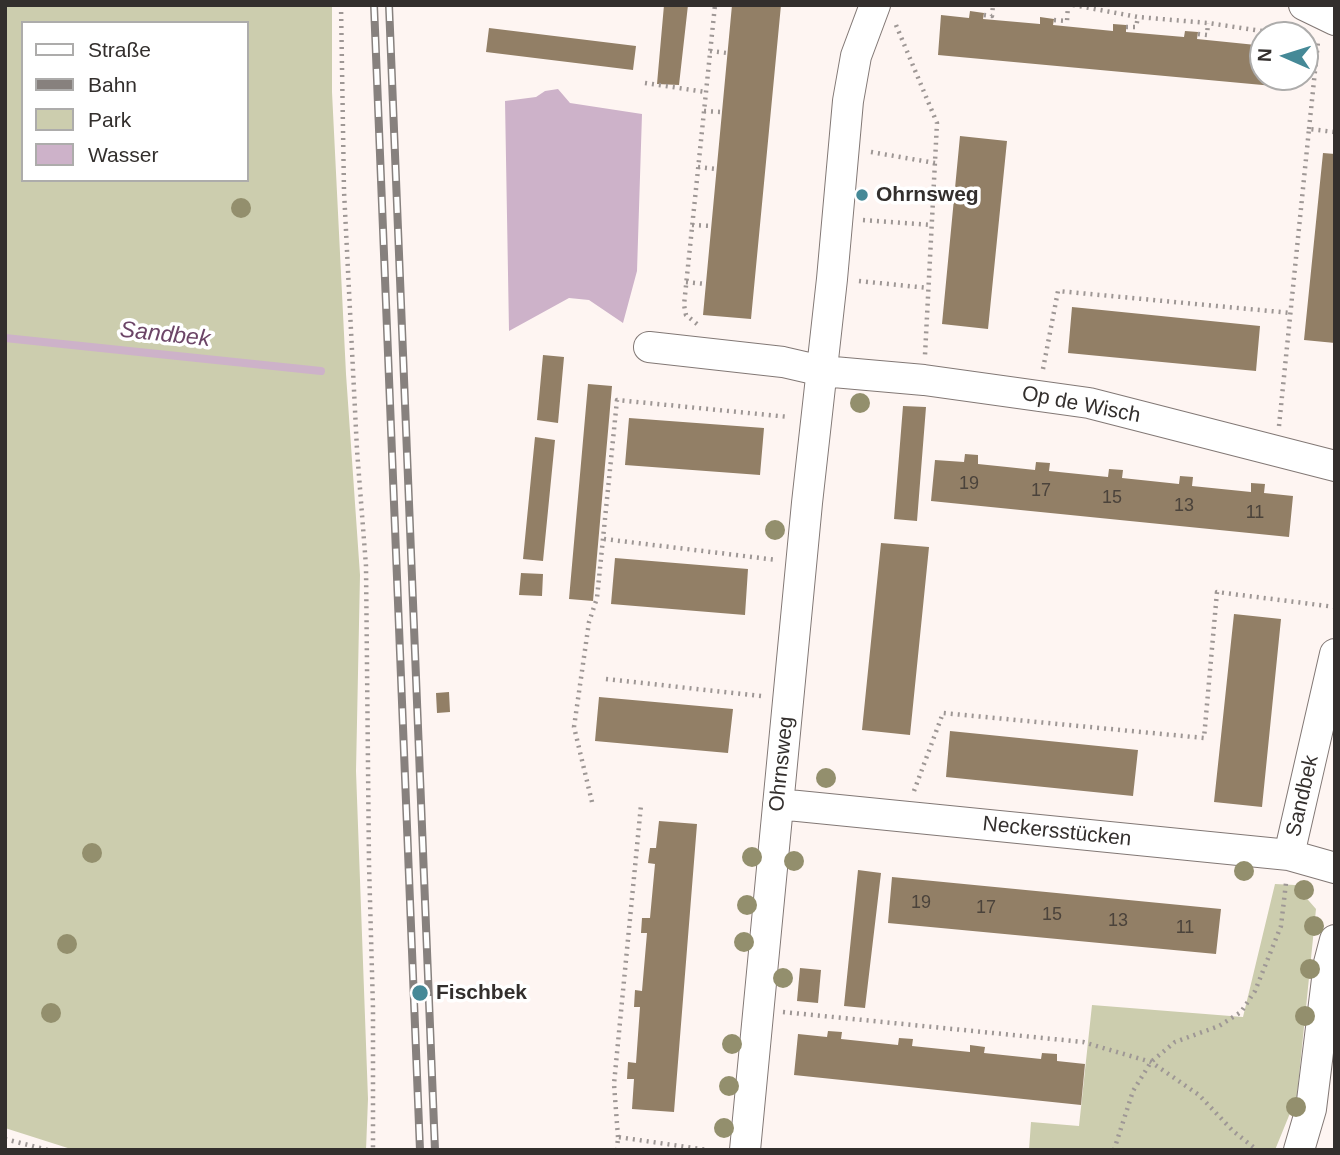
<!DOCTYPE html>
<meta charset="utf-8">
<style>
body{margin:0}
#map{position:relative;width:1340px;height:1155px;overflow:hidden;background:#fef5f2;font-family:Helvetica,sans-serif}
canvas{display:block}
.frame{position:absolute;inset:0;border:7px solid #332f2d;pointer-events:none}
.legend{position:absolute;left:21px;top:21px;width:228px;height:161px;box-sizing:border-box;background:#fff;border:2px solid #adacab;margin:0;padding:9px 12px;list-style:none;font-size:21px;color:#332f2d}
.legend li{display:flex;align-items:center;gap:14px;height:35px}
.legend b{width:35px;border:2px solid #adacab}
.north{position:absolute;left:1249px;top:21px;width:70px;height:70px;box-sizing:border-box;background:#fff;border:2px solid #adacab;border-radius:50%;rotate:273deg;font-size:19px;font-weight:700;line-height:28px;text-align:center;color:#332f2d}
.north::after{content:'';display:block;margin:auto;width:24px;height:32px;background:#458997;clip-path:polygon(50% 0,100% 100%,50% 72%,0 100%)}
</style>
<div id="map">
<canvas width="1340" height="1155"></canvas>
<div class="frame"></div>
<ul class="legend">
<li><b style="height:9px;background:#fff"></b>Straße</li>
<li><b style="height:9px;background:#87817e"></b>Bahn</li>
<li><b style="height:19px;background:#cccdae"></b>Park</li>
<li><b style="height:19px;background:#cdb2c9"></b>Wasser</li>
</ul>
<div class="north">N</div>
</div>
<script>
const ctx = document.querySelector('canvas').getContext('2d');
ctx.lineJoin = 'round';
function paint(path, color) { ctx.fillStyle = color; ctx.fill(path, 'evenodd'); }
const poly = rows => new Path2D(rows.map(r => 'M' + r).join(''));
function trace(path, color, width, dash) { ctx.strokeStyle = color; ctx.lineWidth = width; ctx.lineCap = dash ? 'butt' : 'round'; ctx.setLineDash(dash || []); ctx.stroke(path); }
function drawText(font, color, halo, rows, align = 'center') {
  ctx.font = font + ' Helvetica,sans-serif'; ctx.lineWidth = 7; ctx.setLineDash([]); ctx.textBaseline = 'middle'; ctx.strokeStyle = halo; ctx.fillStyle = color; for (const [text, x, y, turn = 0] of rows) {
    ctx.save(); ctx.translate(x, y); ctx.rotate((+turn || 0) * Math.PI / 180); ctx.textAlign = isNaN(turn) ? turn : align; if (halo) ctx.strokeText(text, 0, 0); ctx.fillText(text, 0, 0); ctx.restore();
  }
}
const green = poly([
 [5,5,332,5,332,92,346,374,360,575,356,771,368,1099,366,1150,74,1150,5,1128],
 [23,23,247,23,247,180,23,180],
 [1275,884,1295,885,1316,909,1297,1096,1275,1150,1029,1150,1031,1122,1079,1126,1092,1005,1243,1017]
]);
const water = poly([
 [558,89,570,103,642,114,637,271,623,323,589,300,569,298,509,331,505,101,536,97,545,91]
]);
const stream = poly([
 [5,338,321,371]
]);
const building = poly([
 [664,5,688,5,679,85,657,84],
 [732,5,781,5,751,319,703,315],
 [970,11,984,13,983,19,1040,24,1040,17,1054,19,1053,25,1113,31,1113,24,1126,25,1126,32,1184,37,1185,31,1198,32,1197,39,1256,45,1257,38,1263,38,1263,77,1296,77,1295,88,938,55,941,15,969,18],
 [489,28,636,46,633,70,486,52],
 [960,136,1007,141,988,329,942,324],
 [1323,153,1335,154,1335,343,1304,340],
 [1072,307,1260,326,1256,371,1068,353],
 [543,355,564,357,558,423,537,420],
 [588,384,612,386,593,601,569,599],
 [903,406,926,407,917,521,894,519],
 [629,418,764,428,760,475,625,465],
 [535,437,555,440,543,561,523,559],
 [965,454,978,455,978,464,1007,467,1035,470,1036,462,1050,463,1049,471,1108,477,1109,469,1123,470,1122,478,1179,484,1180,476,1193,477,1192,486,1251,492,1251,483,1265,484,1264,493,1293,496,1289,537,931,501,935,460,964,462],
 [881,543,929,547,910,735,862,730],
 [615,558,748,569,745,615,611,604],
 [521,573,543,574,542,596,519,595],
 [1234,614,1281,619,1262,807,1214,802],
 [449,692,450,712,437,713,436,693],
 [599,697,733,709,728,753,595,741],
 [950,731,1138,750,1133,796,946,777],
 [659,821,697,824,674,1112,632,1109,634,1079,627,1079,628,1062,636,1063,640,1007,634,1007,635,990,642,991,647,933,641,933,642,918,650,918,655,864,648,863,650,848,656,848],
 [858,870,881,873,865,1008,844,1006],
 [892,877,1221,909,1216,954,888,923],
 [800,968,821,970,818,1003,797,1001],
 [828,1031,842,1032,841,1039,898,1045,899,1038,913,1039,912,1046,970,1052,970,1045,985,1047,984,1053,1041,1059,1042,1053,1057,1054,1057,1061,1085,1064,1081,1105,794,1075,798,1034,827,1037]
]);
const path = poly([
 [341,5,344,191,357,450,366,566,369,864,373,1008,373,1150],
 [1073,5,1138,17,1208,23,1289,35],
 [984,15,992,16,993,5],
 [1054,20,1067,21,1068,5],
 [896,25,937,123,925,355],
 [1126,27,1136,27,1138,17],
 [1198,34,1207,35,1208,23],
 [1305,40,1317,44],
 [710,51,727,53],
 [645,83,706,92],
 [704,111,722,112],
 [1309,129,1318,42],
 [871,152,935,163],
 [698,167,716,169],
 [863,220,932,225],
 [692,225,711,226],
 [859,281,928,288],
 [686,282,706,284],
 [697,324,686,315,684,305,715,5],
 [1043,369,1058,291,1291,313],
 [1279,426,1309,129,1335,132],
 [604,539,777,560],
 [606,679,761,696],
 [914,791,943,713,1204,738,1217,592,1335,607],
 [592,802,574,727,589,622,597,598,617,400,789,417],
 [783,1012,1083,1042,1151,1062,1199,1095,1233,1131,1257,1150],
 [618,1137,614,1084,641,805],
 [5,1139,48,1150],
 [617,1150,618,1137,708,1150],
 [1114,1150,1133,1091,1151,1062,1175,1042,1219,1026,1241,1012,1255,991,1281,926,1286,883]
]);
const minor = poly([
 [1304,5,1335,20],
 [649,347,783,362,822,371,924,380,1089,403,1335,466],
 [778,804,1289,855,1335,868],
 [1289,855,1335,654],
 [745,1150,807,503,832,279,848,101,856,56,875,5],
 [1299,1150,1311,1109,1329,963,1335,940]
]);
const rail = poly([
 [374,5,420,1150],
 [389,5,435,1150]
]);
const trees = [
 [241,208],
 [860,403],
 [775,530],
 [826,778],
 [92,853],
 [752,857],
 [794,861],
 [1244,871],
 [1304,890],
 [747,905],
 [1314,926],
 [744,942],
 [67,944],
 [1310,969],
 [783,978],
 [51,1013],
 [1305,1016],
 [732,1044],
 [729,1086],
 [1296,1107],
 [724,1128]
];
const markers = [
 [862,195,7,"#458997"],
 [420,993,9,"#458997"]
];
const numberNames = [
 ["19",969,484],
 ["17",1041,491],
 ["15",1112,498],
 ["13",1184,506],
 ["11",1255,513],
 ["19",921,903],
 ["17",986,908],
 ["15",1052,915],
 ["13",1118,921],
 ["11",1185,928]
];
const poiNames = [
 ["Ohrnsweg",876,195],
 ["Fischbek",436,993]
];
const streetNames = [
 ["Op de Wisch",1081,405,11],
 ["Ohrnsweg",782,764,-84],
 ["Sandbek",1303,796,-77],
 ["Neckersstücken",1057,832,6]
];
const waterNames = [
 ["Sandbek",165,335,6]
];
paint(green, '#cccdae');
paint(water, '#cdb2c9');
trace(stream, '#cdb2c9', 8);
paint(building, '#927f66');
trace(minor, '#827875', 32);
trace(path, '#9e9795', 4.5, [2, 5]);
trace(minor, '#fff', 30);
trace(rail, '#87817e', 8);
trace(rail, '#fff', 5, [16]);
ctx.fillStyle = '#938f6d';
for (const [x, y] of trees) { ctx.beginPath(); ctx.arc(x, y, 10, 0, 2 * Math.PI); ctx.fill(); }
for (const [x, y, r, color] of markers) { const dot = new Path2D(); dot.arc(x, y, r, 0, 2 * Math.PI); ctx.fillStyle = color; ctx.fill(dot); trace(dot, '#fff', 2.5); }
drawText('18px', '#4b433b', null, numberNames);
drawText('bold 21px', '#332f2d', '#fff', poiNames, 'left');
drawText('21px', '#332f2d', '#fff', streetNames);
drawText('italic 23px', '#6c4567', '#fff', waterNames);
</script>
